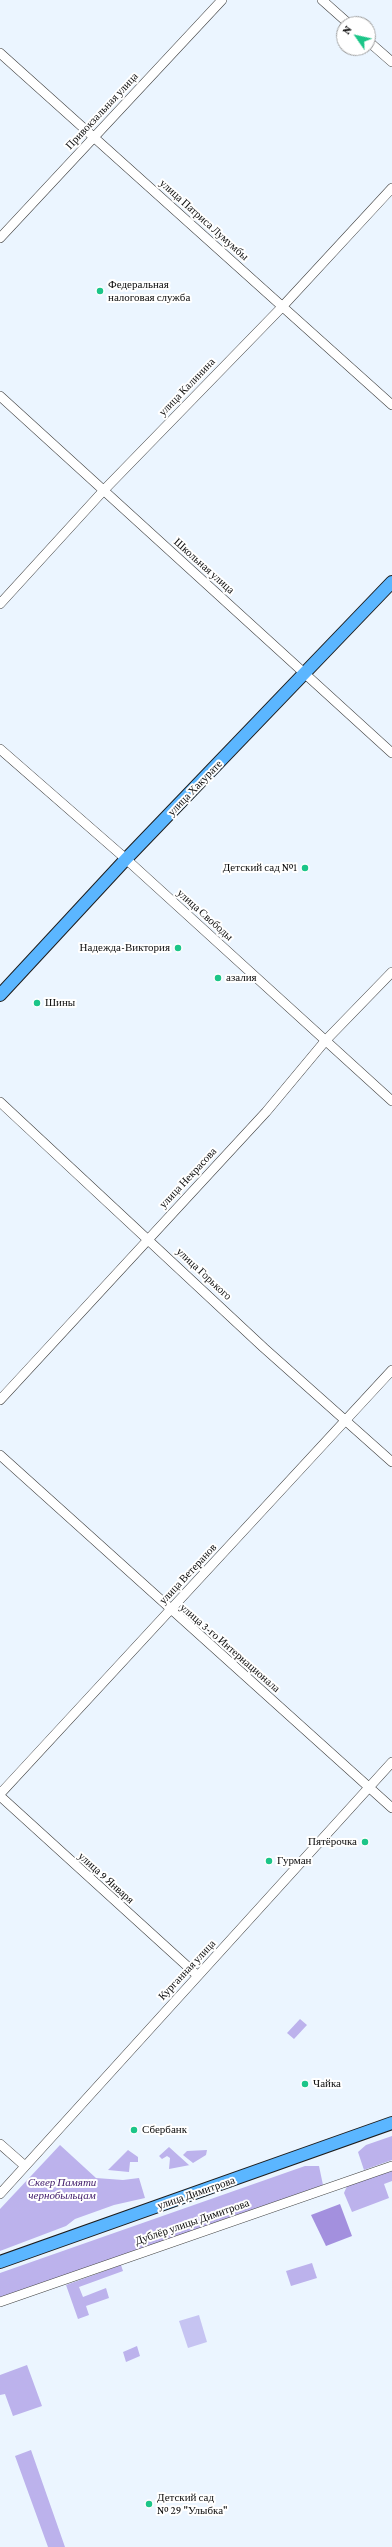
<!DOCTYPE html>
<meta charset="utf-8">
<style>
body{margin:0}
#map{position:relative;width:392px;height:2547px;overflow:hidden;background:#ebf5ff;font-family:"Crimson Pro",serif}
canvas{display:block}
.north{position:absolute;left:336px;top:16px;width:40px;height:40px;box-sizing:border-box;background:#fff;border:1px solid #9e9e9e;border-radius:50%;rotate:304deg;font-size:11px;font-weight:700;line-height:16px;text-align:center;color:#0c0c0c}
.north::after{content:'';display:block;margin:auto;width:14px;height:18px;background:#1bc588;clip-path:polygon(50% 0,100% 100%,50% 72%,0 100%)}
</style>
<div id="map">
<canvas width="392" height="2547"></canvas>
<div class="north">N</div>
</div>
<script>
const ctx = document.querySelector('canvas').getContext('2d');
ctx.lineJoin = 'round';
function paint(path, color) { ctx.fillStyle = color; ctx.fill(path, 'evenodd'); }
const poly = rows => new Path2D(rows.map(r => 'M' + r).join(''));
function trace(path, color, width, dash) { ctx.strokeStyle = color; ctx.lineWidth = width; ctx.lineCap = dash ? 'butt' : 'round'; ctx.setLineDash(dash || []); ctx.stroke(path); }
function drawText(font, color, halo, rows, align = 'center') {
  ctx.font = font + ' "Crimson Pro",serif'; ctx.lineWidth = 4; ctx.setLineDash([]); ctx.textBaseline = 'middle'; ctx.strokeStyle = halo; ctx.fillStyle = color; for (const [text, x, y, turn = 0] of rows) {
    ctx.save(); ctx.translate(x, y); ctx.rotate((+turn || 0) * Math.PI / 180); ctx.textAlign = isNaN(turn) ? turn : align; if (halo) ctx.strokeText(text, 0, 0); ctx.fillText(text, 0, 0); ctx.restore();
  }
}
const green = poly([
 [300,2019,307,2025,294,2039,287,2033],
 [392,2136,392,2160,364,2170,358,2152,366,2145],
 [60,2145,96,2178,123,2180,139,2178,145,2198,114,2205,75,2219,66,2226,0,2251,0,2209],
 [169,2147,189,2165,190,2165,169,2169,170,2158,167,2156,162,2159,159,2156],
 [128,2150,138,2157,138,2162,130,2162,129,2172,108,2170],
 [207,2150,206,2155,193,2163,183,2155,187,2151],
 [305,2166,319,2166,323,2185,0,2298,0,2273],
 [392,2170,392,2181,384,2184,389,2198,352,2212,344,2193,347,2186],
 [312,2263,317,2278,291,2286,286,2271],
 [121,2265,123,2271,79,2287,83,2297,106,2288,109,2298,86,2306,89,2315,78,2319,66,2285],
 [137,2346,140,2356,126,2362,123,2352],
 [27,2365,42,2406,13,2416,5,2394,0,2395,0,2375],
 [31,2450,65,2547,48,2547,15,2456]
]);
const forest = poly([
 [340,2204,352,2236,326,2246,311,2215]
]);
const pitch = poly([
 [199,2315,207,2342,188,2348,179,2321]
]);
const minor = poly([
 [322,0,349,24],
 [368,41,392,62],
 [0,53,392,405],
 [0,238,222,0],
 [0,396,392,753],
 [0,604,104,490,282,307,392,188],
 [0,749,126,859,392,1101],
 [0,1102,264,1348,392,1462],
 [0,1400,266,1112,326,1040,392,972],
 [0,1455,392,1808],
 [0,1794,392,1370],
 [0,1796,198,1976],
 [0,2144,25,2166],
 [0,2194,392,1762],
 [0,2302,392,2166]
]);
const major = poly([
 [0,995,126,859,392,582],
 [0,2262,392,2123]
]);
const markers = [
 [100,291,4,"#1bc588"],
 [305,868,4,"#1bc588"],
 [178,948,4,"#1bc588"],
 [218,978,4,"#1bc588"],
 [37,1003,4,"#1bc588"],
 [365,1842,4,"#1bc588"],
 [269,1861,4,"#1bc588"],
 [305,2084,4,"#1bc588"],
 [134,2130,4,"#1bc588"],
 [149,2504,4,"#1bc588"]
];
const streetNames = [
 ["Привокзальная улица",102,111,-47],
 ["улица Патриса Лумумбы",204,220,42],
 ["улица Калинина",187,387,-46],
 ["Школьная улица",204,566,42],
 ["улица Хакурате",195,788,-46],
 ["улица Свободы",205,915,42],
 ["улица Некрасова",188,1178,-47],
 ["улица Горького",204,1274,43],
 ["улица Ветеранов",188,1574,-47],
 ["улица 3-го Интернационала",230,1648,41],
 ["улица 9 Января",106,1878,42],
 ["Курганная улица",187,1970,-47],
 ["улица Димитрова",196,2193,-19],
 ["Дублёр улицы Димитрова",192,2222,-19]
];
const poiNames = [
 ["Федеральная",108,285],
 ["налоговая служба",108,298],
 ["Детский сад №1",297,868,"right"],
 ["Надежда-Виктория",170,948,"right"],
 ["азалия",226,978],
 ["Шины",45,1003],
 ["Пятёрочка",357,1842,"right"],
 ["Гурман",277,1861],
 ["Чайка",313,2084],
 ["Сбербанк",142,2130],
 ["Детский сад",157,2498],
 ["№ 29 \"Улыбка\"",157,2511]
];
const parkNames = [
 ["Сквер Памяти",62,2183],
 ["чернобыльцам",62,2196]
];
paint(green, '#bcb2ec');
paint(forest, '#a390de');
paint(pitch, '#c6c4f2');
trace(minor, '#3f3f3f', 10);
trace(major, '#1d1d1d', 14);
trace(minor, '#fff', 9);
trace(major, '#5bb6ff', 12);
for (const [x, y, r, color] of markers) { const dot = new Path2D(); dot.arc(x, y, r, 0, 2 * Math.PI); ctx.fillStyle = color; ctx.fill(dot); trace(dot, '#fff', 1.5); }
drawText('11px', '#0c0c0c', '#fff', streetNames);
drawText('11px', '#0c0c0c', '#fff', poiNames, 'left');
drawText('italic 11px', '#3e1868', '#fff', parkNames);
</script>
